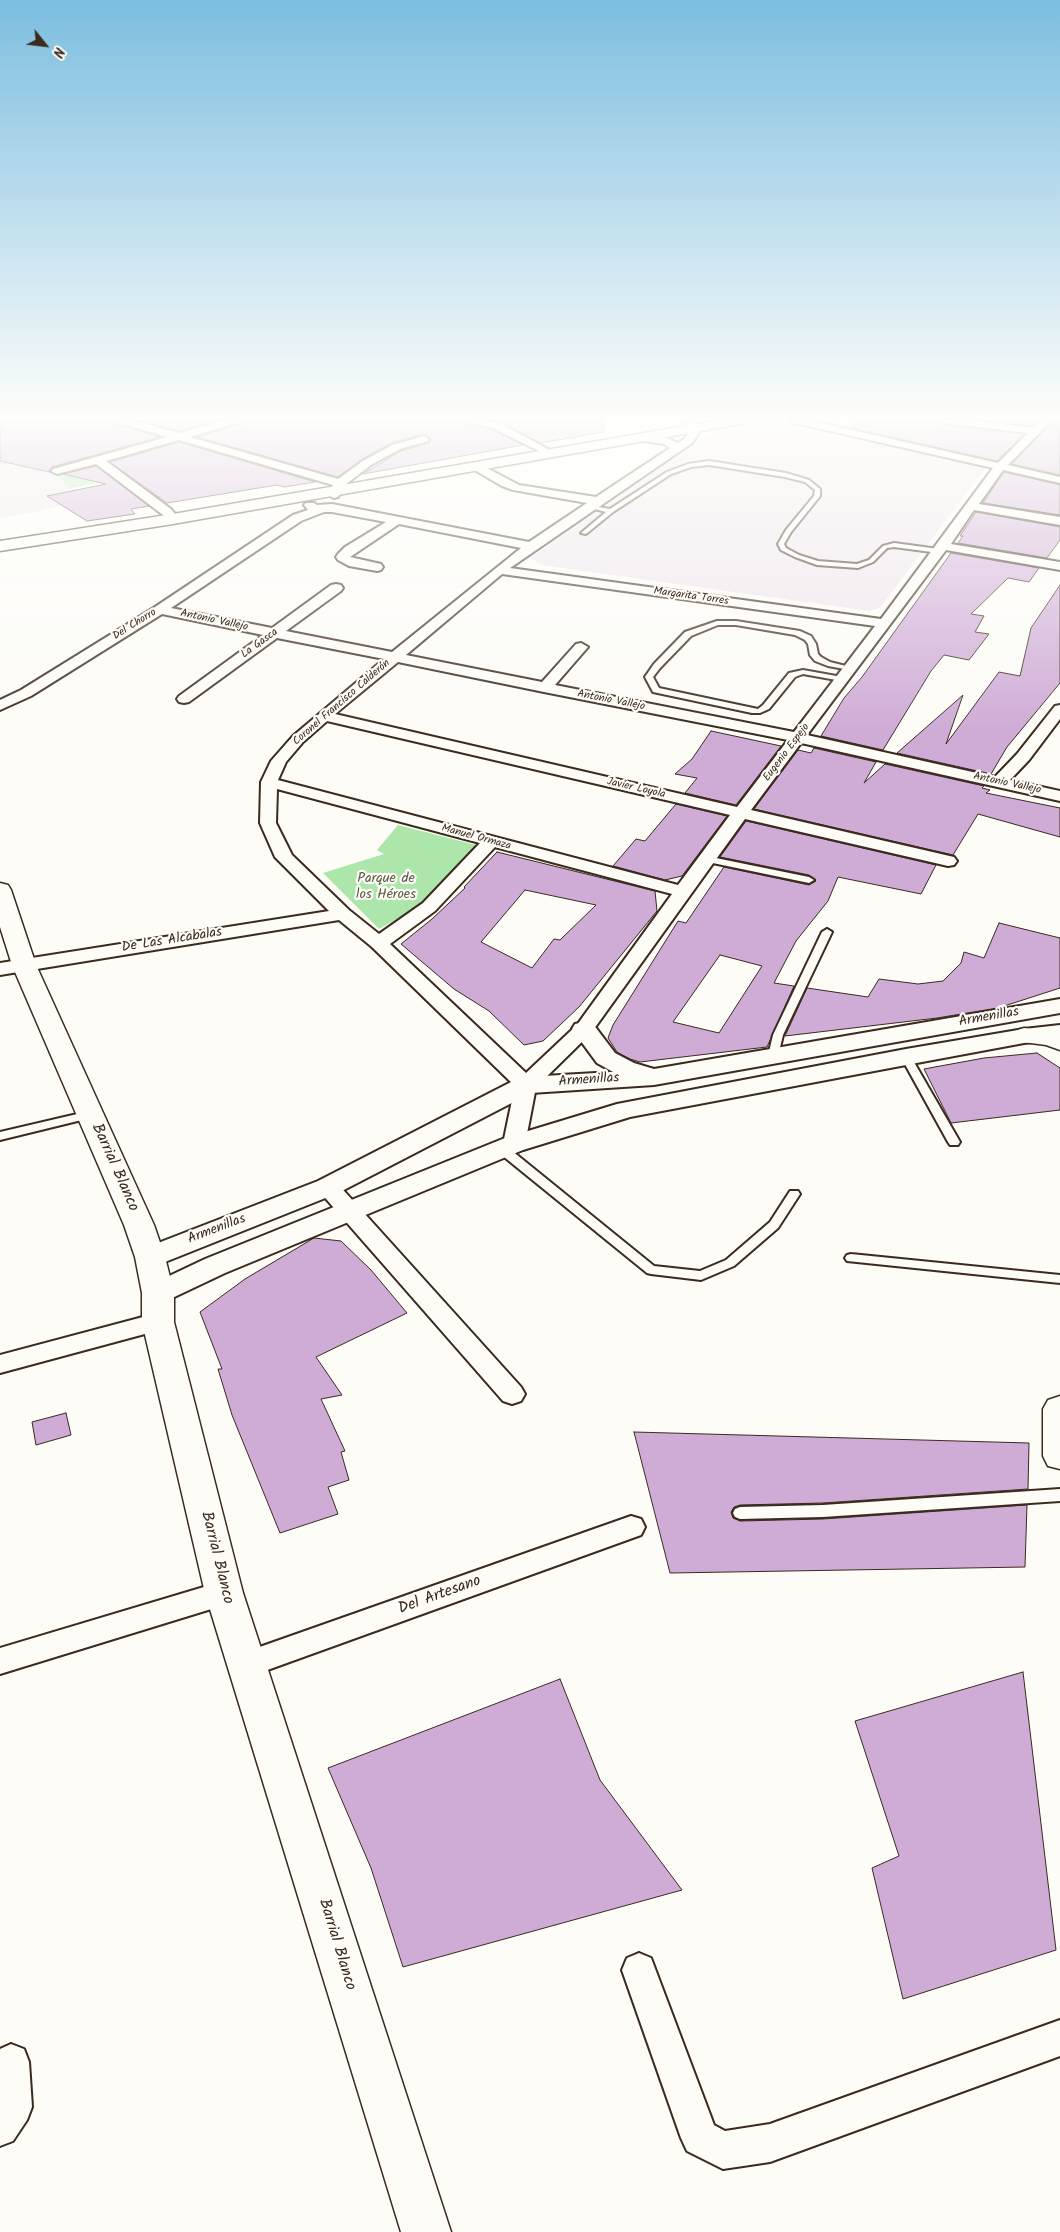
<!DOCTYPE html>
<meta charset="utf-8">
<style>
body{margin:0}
#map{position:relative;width:1060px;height:2232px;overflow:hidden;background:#fdfcf7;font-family:Kalam,sans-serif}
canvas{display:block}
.north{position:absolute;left:20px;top:20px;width:50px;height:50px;-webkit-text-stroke:4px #fdfcf7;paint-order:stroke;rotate:119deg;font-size:14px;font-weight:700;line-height:20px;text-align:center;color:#3b2a1e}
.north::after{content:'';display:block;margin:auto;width:18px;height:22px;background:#3b2a1e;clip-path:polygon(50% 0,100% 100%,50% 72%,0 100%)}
</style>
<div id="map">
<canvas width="1060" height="2232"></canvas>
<div class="north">N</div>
</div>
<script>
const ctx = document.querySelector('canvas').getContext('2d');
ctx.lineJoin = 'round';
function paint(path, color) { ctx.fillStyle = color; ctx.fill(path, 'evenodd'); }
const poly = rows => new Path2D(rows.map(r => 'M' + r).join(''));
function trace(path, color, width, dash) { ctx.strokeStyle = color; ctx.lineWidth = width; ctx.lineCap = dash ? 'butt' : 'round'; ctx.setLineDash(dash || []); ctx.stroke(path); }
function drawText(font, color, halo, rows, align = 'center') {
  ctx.font = font + ' Kalam,sans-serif'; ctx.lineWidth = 4.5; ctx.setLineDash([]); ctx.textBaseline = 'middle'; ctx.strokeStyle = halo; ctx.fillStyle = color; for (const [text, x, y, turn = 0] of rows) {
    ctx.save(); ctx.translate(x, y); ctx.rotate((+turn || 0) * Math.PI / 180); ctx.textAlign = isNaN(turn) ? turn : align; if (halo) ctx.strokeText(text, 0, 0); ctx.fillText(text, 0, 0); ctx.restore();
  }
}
const built = poly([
 [756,420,779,420,987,466,880,608,869,611,541,565,532,559,532,557,719,427],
 [0,462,51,471,75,490,49,495,62,505,39,511,0,518]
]);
const green = poly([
 [91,468,111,481,71,488,54,474],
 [398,825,476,845,419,907,379,929,323,873,384,854,377,850]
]);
const building = poly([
 [0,420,114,420,116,424,160,437,52,467,49,472,0,461,0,420],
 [137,420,220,420,179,431,137,420],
 [243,420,465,420,468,424,492,430,523,445,363,474,401,451,429,443,431,438,423,434,391,443,362,459,338,477,197,437,241,424,243,420],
 [490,420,603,420,604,432,540,443,502,422,490,420],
 [852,420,938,420,945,425,1024,434,997,461,851,428,852,420],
 [980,420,1039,420,1032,426,980,420],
 [1054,420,1060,420,1060,475,1012,464,1054,420],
 [179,442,315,482,284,487,277,485,167,503,110,462,179,442],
 [96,466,149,506,131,509,135,514,87,521,47,496,106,484,63,474,96,466],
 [1004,472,1060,485,1060,515,983,503,1004,472],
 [976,512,1060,527,1060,540,1047,558,958,543,963,536,960,536,976,512],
 [951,553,1039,568,1029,582,1008,578,971,614,984,616,975,632,989,634,969,660,944,655,931,671,883,750,821,736,844,698,862,677,951,553],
 [1060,585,1060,683,1007,747,991,774,897,753,963,695,946,744,999,672,1020,676,1031,628,1060,585],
 [711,731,781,746,736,805,685,793,697,778,675,774,692,759,711,731],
 [814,748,876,762,864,783,885,764,984,786,982,788,990,790,986,793,1060,808,1060,837,978,814,953,855,754,809,798,750,811,753,814,748],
 [676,804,727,816,682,876,665,880,613,866,636,839,645,841,676,804],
 [746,821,936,865,921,894,838,877,828,901,796,941,774,983,794,986,767,1047,640,1062,630,1059,617,1052,608,1038,613,1025,678,921,686,923,724,867,809,885,816,881,809,875,720,857,746,821],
 [720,955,762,966,719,1033,673,1022,720,955],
 [497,852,655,891,657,911,579,1007,543,1041,524,1045,489,1011,454,989,401,944,432,919,465,888,464,887,497,852],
 [525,890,596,905,560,940,554,939,532,968,481,942,525,890],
 [999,923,1060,938,1060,988,998,1008,937,1018,785,1036,807,988,868,997,879,979,918,984,943,981,961,963,964,952,984,958,999,923],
 [1037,1053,1060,1068,1060,1110,951,1123,924,1069,984,1058,1037,1053],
 [314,1238,341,1241,371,1270,407,1313,316,1357,342,1395,321,1399,345,1451,341,1452,349,1480,328,1487,338,1514,280,1533,232,1415,218,1369,222,1369,200,1312,245,1279,314,1238],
 [66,1413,71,1435,36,1445,32,1422,66,1413],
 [634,1432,1029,1443,1028,1489,823,1503,740,1505,734,1507,731,1512,733,1518,740,1521,823,1519,1027,1505,1025,1567,670,1573,634,1432],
 [1023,1672,1056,1950,903,1999,872,1868,899,1856,855,1721,1023,1672],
 [560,1679,600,1780,682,1890,403,1967,371,1868,328,1768,560,1679]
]);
const service = poly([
 [709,461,786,473,809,480,820,489,820,496,791,532,784,544,786,548,799,555,818,561,857,564,869,560,883,546,894,543,939,549,942,551,939,553,894,547,887,548,873,562,858,568,817,565,795,557,781,550,778,544,786,530,814,496,815,490,805,482,785,477,709,465,691,467,671,474,613,512,586,534,581,533,606,512,587,507,587,505,610,509,667,472,688,464,709,461],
 [717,621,736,621,800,631,811,636,816,644,818,654,821,657,830,662,854,668,850,670,828,666,815,661,810,655,808,644,805,640,795,635,736,625,718,625,691,636,660,668,653,677,659,688,758,709,763,705,789,673,803,670,842,677,846,679,842,681,803,674,795,677,769,709,760,713,752,713,653,692,645,677,654,664,685,632,717,621],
 [706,856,809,877,814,880,809,883,703,861,701,859,706,856],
 [827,929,832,932,783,1035,778,1056,773,1059,769,1058,768,1056,773,1035,822,932,827,929],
 [906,1054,911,1057,960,1142,958,1145,950,1145,948,1142,901,1057,906,1054],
 [90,1111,96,1115,94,1117,0,1140,0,1132,90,1111],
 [502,1145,506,1146,654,1266,700,1271,726,1260,770,1222,790,1191,798,1191,800,1194,778,1228,734,1266,701,1280,651,1274,647,1273,498,1152,496,1149,502,1145],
 [851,1254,1060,1275,1060,1283,847,1261,845,1258,847,1255,851,1254],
 [1060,1489,1060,1501,823,1517,740,1519,735,1517,733,1513,735,1509,740,1507,823,1505,1060,1489]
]);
const minor = poly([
 [116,420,131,420,179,433,226,420,241,420,240,422,190,437,338,479,363,461,392,445,424,436,429,439,428,441,400,449,371,465,345,485,338,497,334,498,328,495,333,485,179,440,106,461,171,509,179,519,173,523,169,522,163,515,96,464,57,474,51,471,53,469,167,437,117,422,116,420],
 [467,420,483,420,501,424,548,449,547,451,539,451,493,428,468,422,467,420],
 [790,420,807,420,998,463,1028,433,945,423,940,420,968,420,1033,428,1041,420,1052,420,1008,465,1060,477,1060,483,1003,470,979,504,1060,517,1060,525,974,510,951,544,1060,562,1060,570,946,550,807,735,995,777,1017,754,1055,706,1060,705,1060,719,1029,760,1010,780,1060,791,1060,801,801,743,751,810,954,857,957,861,954,865,948,866,745,819,591,1033,536,1087,525,1144,522,1149,514,1151,506,1149,503,1144,515,1086,372,947,339,920,0,975,0,963,329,911,275,857,260,823,261,782,271,761,293,736,384,659,277,638,189,702,184,703,179,702,177,699,179,696,263,635,162,614,31,696,0,710,0,700,21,690,155,607,293,515,308,510,304,505,306,503,314,503,317,505,332,504,529,542,587,503,513,490,502,486,473,469,471,467,473,465,481,465,519,485,596,497,670,448,664,444,638,440,637,438,638,436,667,438,678,443,684,439,692,428,685,424,690,421,703,427,692,443,510,568,881,619,993,468,795,423,790,420],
 [332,512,386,522,345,547,338,554,336,557,338,560,349,566,377,571,381,570,383,567,381,564,350,557,399,524,521,548,392,652,286,631,341,591,343,588,341,585,336,584,331,585,272,628,171,608,301,521,324,512,332,512],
 [502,574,875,626,794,732,555,685,588,647,581,643,576,644,542,682,406,655,502,574],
 [398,662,544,692,788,740,737,807,335,714,398,662],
 [327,721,730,815,678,885,278,780,286,762,303,742,327,721],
 [277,789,480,843,423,903,379,934,349,910,292,855,276,823,277,789],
 [495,847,672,894,577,1025,526,1073,390,944,435,911,495,847],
 [328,1180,336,1182,521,1387,525,1394,521,1401,512,1404,503,1401,320,1192,317,1187,320,1182,328,1180],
 [158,1313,167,1316,170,1322,167,1328,0,1373,0,1355,158,1313],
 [631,1516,641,1519,645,1527,641,1535,248,1677,237,1673,233,1664,237,1655,631,1516],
 [224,1581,234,1584,238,1593,234,1602,0,1674,0,1648,224,1581],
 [639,1953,651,1958,714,2125,725,2131,770,2124,1060,2020,1060,2056,770,2162,723,2169,687,2151,681,2138,622,1970,627,1958,639,1953],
 [11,2044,24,2049,29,2062,32,2107,27,2120,13,2141,0,2146,0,2049,11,2044]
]);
const tertiary = poly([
 [1060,999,1060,1013,654,1085,531,1093,338,1193,160,1264,150,1267,140,1264,136,1257,140,1250,318,1181,517,1079,526,1077,613,1072,597,1063,572,1029,575,1024,584,1022,593,1024,615,1053,634,1063,654,1069,1060,999],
 [1060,1025,1060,1039,1024,1043,906,1065,630,1117,523,1150,225,1273,168,1300,158,1304,148,1300,143,1293,148,1286,205,1259,505,1138,617,1104,906,1049,1024,1029,1060,1025]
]);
const secondary = poly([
 [720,420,748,420,741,424,173,524,0,551,0,541,173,514,720,420],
 [0,883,8,885,11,890,36,965,154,1225,165,1257,174,1293,174,1322,243,1593,451,2232,401,2232,205,1593,142,1322,142,1293,135,1257,124,1225,12,965,0,927,0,883]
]);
const primary = poly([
 [1024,1028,1060,1033,1060,1050,1046,1045,1015,1041,1011,1036,1015,1031,1024,1028],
 [1060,1396,1060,1469,1048,1466,1043,1456,1043,1409,1048,1400,1060,1396]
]);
const farStreetnames = [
 ["Margarita Torres",691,597,8],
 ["Antonio Vallejo",214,621,12],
 ["Del Chorro",135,625,-32],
 ["La Gasca",260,644,-36],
 ["Antonio Vallejo",611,701,11],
 ["Coronel Francisco Calderón",342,703,-41],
 ["Eugenio Espejo",787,753,-53],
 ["Antonio Vallejo",1007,784,12],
 ["Javier Loyola",636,789,13],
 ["Manuel Ormaza",476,838,15]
];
const parkNames = [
 ["Parque de",386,880],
 ["los Héroes",386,896]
];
const streetNames = [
 ["De Las Alcabalas",172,941,-9],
 ["Armenillas",989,1018,-10],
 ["Armenillas",589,1081,-4],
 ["Armenillas",217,1230,-21]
];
const nearStreetnames = [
 ["Barrial Blanco",114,1168,66],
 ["Barrial Blanco",216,1558,76],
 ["Del Artesano",440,1596,-20],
 ["Barrial Blanco",336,1945,73]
];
paint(built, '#efe4ed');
paint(green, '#ade6ab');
paint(building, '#cfacd6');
trace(building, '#3b2a1e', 1);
trace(service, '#3b2a1e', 4);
trace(minor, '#3b2a1e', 4);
trace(tertiary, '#3b2a1e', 4);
trace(secondary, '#3b2a1e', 3);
trace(primary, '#3b2a1e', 3);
paint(service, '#fdfcf7');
paint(minor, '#fdfcf7');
paint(tertiary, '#fdfcf7');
paint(secondary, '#fdfcf7');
paint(primary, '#fdfcf7');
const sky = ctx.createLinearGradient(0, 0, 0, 732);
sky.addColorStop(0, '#7cbedf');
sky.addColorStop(0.57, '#fefefb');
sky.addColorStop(1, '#fefefb00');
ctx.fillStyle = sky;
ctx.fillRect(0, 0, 1060, 732);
drawText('11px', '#3b2a1e', '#fdfcf7', farStreetnames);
drawText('14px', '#585941', '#fdfcf7', parkNames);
drawText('14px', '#3b2a1e', '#fdfcf7', streetNames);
drawText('16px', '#3b2a1e', '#fdfcf7', nearStreetnames);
</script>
